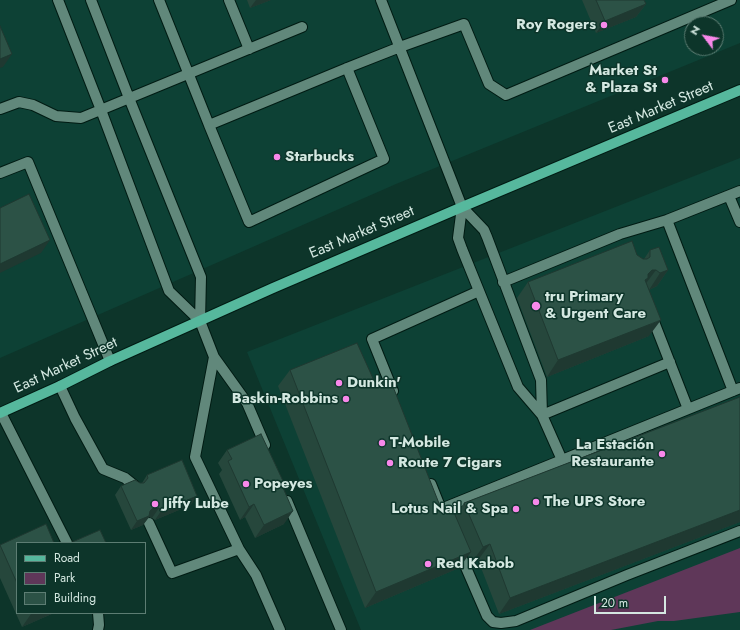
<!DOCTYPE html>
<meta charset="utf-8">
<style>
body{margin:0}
#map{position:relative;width:740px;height:630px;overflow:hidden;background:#0d352a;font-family:Jost,sans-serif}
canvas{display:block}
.legend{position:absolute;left:16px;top:542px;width:130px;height:72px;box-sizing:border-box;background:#0d352a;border:1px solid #5d7d73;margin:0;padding:5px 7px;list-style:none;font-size:12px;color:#d4e8e1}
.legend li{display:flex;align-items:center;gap:8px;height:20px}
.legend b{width:20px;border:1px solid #5d7d73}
.north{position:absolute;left:684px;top:16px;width:40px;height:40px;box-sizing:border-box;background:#0d352a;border:1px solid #5d7d73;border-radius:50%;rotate:302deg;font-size:11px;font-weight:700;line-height:16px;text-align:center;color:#d4e8e1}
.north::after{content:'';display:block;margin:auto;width:14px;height:18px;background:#f888ea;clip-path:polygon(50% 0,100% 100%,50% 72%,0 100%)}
.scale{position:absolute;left:594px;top:596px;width:72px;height:18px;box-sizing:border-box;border:2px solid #d4e8e1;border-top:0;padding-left:5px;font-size:12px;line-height:14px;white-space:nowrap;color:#d4e8e1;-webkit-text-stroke:3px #0d352a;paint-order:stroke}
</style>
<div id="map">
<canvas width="740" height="630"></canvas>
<ul class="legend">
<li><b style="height:5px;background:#56b89d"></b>Road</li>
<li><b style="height:11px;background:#5f3759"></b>Park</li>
<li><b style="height:11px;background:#2c5246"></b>Building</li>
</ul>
<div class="north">N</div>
<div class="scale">20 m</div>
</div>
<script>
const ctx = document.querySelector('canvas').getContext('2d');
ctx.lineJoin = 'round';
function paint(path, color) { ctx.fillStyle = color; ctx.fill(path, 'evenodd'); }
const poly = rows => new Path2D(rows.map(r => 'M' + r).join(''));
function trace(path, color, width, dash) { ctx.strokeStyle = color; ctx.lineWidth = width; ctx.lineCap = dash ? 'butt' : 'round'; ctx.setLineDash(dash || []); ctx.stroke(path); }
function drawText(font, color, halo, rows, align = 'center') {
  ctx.font = font + ' Jost,sans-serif'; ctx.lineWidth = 3; ctx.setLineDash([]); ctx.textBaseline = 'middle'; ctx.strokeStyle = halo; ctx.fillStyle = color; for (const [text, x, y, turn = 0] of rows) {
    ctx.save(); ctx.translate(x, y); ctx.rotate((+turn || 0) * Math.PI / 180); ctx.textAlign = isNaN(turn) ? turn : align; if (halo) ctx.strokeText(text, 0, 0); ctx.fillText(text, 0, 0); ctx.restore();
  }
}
const built = poly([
 [0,0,740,0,740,43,396,184,0,358],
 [692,24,716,24,716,48,692,48],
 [740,158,740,630,361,630,247,352]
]);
const green = poly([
 [740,548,740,612,674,621,658,621,611,630,530,630]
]);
const service = poly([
 [58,0,101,110,169,291,200,321],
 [91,0,129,98,201,277,200,321,214,357,247,403,265,445],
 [159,0,209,125],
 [229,0,249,49],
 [381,0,462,207,484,230,487,237,541,380,542,415],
 [347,68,384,159,249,222,209,125,347,68,400,47,464,24,489,84,506,95,731,0],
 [0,109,19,102,33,105,56,116,81,118,302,27],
 [0,173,28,162,110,361],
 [729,196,740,222],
 [462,207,458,238,462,249,518,387,542,415,562,460],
 [667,220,733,391],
 [503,282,620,234,667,220,740,191],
 [651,314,688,409],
 [214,357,195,457,239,549,256,575,280,630],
 [60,386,75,418,103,469,125,478,135,486],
 [393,391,372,339,479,291],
 [1,413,67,543],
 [542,415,670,362],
 [431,484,441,509,740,388],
 [287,501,341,630],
 [149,523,172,573,239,549],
 [458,549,487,616,493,622,501,623,516,621,627,575,740,531],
 [98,630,99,625,98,613]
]);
const primary = poly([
 [0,413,60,386,110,361,273,288,462,207,740,90]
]);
const wall = poly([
 [247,0,271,0,250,8],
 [582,0,644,0,646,4,636,17,596,33],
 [650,250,668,270,657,286,649,290,649,336,547,377,517,298,528,282,637,255,643,259,644,259],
 [290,370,376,385,442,511,455,516,464,503,740,397,740,522,499,614,478,560,471,563,468,555,459,568,365,608,278,386],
 [227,450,283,481,281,484,284,524,255,538,245,517,240,520,219,474,222,470,218,463],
 [147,475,191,505,155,520,152,518,149,517,143,525,131,530,115,495,121,486,142,483],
 [17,543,17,613,54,613,22,627,0,578,0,545]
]);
const shadedWall = poly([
 [256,0,271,0,250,8],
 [646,4,636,17,596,33,605,21],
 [12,54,3,67,0,68,0,59],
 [50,240,41,253,0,273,0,264],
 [652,270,656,270,644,286,637,294,648,274],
 [668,270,657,286,649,290,660,273],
 [661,320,649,336,547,377,558,360],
 [197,496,191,505,155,520,161,511],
 [254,504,245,517,240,520,249,507],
 [153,508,159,508,152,518,149,517,143,525,131,530,137,521],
 [740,510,740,522,499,614,510,598],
 [293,511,284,524,255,538,264,525],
 [490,544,478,560,471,563,483,547],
 [471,552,459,568,365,608,376,592],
 [34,613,54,613,22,627,31,614]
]);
const building = poly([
 [596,0,644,0,646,4,605,21,596,0],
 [0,26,12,54,0,59,0,26],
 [29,194,50,240,0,264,0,208,29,194],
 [632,241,637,255,643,259,647,259,650,257,650,250,659,247,668,270,660,273,656,270,652,270,648,274,648,278,645,280,661,320,558,360,528,282,632,241],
 [357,343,376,385,390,379,442,511,452,508,471,552,376,592,290,370,357,343],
 [740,397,740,510,510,598,490,544,483,547,464,503,740,397],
 [261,434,283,481,281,483,293,511,264,525,254,504,249,507,228,461,232,459,227,450,261,434],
 [182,460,197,496,161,511,159,508,153,508,150,511,149,516,137,521,121,486,135,480,140,483,144,483,148,478,147,475,182,460],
 [46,524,54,543,17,543,17,583,0,545,46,524],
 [100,530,106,543,70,543,100,530]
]);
const markers = [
 [604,25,4,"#f888ea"],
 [665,80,4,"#f888ea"],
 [277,157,4,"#f888ea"],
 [536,306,5,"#f888ea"],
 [339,383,4,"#f888ea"],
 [346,399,4,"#f888ea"],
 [382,443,4,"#f888ea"],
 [662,454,4,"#f888ea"],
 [390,463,4,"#f888ea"],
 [246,484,4,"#f888ea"],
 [536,502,4,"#f888ea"],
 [155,504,4,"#f888ea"],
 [516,509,4,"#f888ea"],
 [428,564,4,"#f888ea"]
];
const poiNames = [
 ["Roy Rogers",596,25,"right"],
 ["Market St",657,71,"right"],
 ["& Plaza St",657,88,"right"],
 ["Starbucks",285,157],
 ["tru Primary",545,297],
 ["& Urgent Care",545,314],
 ["Dunkin'",347,383],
 ["Baskin-Robbins",338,399,"right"],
 ["T-Mobile",390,443],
 ["La Estación",654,445,"right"],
 ["Restaurante",654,462,"right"],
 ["Route 7 Cigars",398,463],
 ["Popeyes",254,484],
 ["The UPS Store",544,502],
 ["Jiffy Lube",163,504],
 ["Lotus Nail & Spa",508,509,"right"],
 ["Red Kabob",436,564]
];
const streetNames = [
 ["East Market Street",661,108,-23],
 ["East Market Street",362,233,-23],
 ["East Market Street",66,366,-25]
];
paint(built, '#0d4135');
paint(green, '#5f3759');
trace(service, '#001b13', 12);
trace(primary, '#001b13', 12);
trace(service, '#61887b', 10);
trace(primary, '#56b89d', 10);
paint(wall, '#26473c');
paint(shadedWall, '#1f3931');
paint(building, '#2c5246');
trace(building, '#1f3931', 1);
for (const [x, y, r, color] of markers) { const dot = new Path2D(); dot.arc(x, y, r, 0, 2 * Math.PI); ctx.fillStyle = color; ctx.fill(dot); trace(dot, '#0d352a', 1.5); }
drawText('bold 15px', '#d4e8e1', '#0d352a', poiNames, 'left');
drawText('15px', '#d4e8e1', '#0d352a', streetNames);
</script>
